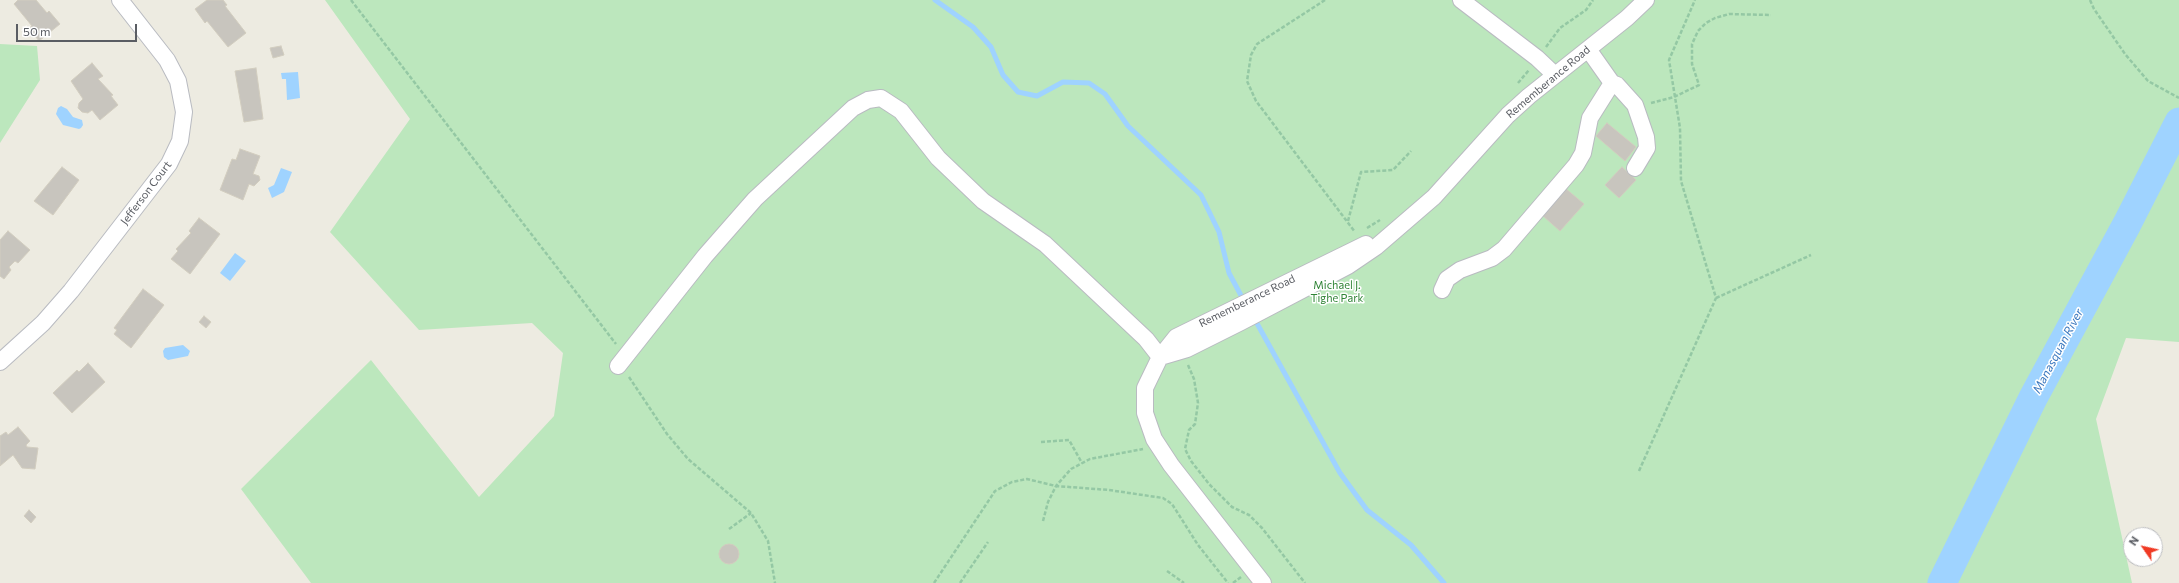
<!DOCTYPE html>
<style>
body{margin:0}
#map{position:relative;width:2179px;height:583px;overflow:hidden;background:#edebe1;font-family:Commissioner,sans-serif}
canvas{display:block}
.north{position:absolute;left:2123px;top:527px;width:40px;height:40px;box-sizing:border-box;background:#fff;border:1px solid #bdbec1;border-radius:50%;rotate:304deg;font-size:11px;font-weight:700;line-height:16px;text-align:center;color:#5a5d63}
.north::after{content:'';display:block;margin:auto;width:14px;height:18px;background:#f03a24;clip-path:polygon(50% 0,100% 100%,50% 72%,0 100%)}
.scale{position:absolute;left:16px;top:24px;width:121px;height:18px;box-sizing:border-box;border:2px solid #5a5d63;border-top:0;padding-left:5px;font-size:12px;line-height:14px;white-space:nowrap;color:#5a5d63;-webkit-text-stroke:3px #fff;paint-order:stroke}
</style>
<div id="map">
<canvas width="2179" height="583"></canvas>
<div class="north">N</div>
<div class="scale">50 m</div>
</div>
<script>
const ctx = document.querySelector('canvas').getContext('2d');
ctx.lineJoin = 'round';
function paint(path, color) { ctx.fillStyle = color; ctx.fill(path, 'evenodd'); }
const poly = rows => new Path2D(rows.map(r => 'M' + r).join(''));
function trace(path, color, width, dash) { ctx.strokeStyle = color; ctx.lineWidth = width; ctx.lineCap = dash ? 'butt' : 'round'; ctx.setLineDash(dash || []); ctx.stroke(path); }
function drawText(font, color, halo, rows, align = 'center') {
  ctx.font = font + ' Commissioner,sans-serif'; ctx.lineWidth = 3; ctx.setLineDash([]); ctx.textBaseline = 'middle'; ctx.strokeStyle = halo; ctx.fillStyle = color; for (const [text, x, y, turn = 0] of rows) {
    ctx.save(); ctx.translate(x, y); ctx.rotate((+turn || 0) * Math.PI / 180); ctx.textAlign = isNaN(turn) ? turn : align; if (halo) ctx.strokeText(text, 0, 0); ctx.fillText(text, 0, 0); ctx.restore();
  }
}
const green = poly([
 [325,0,2179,0,2179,342,2126,338,2096,419,2132,583,311,583,241,489,371,360,479,497,554,416,563,353,532,323,419,330,330,232,410,119],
 [0,44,37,46,40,80,0,143]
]);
const water = poly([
 [298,72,300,98,287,100,286,79,282,79,281,73],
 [61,106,67,109,73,117,82,120,83,125,81,128,79,129,63,125,56,114,58,108],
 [281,168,292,172,284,192,272,198,268,188,274,185],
 [235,253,246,261,230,281,220,273],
 [183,345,190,351,188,356,168,360,164,357,163,351,165,348]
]);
const stream = poly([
 [935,0,973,27,991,47,1003,75,1018,92,1037,96,1063,82,1089,83,1105,94,1128,126,1201,195,1219,232,1229,273,1244,301],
 [1254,318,1340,473,1367,510,1411,545,1444,583]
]);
const river = poly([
 [1942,583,2033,398,2127,224,2179,122]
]);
const building = poly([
 [18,0,36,0,47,13,49,11,60,24,39,41,29,28,32,26,14,4,18,0],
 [207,0,223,0,227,5,225,6,246,33,228,47,207,21,205,23,195,9,207,0],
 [281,46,284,55,273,58,270,48,281,46],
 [92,63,103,76,98,79,113,95,111,96,118,105,100,120,92,110,88,113,82,112,78,108,79,103,83,99,71,81,92,63],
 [256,68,263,119,244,122,235,71,256,68],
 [1607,123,1636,147,1625,161,1596,136,1607,123],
 [240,149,260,156,253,174,259,176,260,180,254,186,249,184,243,200,220,190,232,159,236,160,240,149],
 [62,167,79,180,53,215,34,201,62,167],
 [1622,167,1636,180,1619,198,1605,185,1622,167],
 [1565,188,1584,204,1560,231,1542,215,1565,188],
 [199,218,220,234,190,274,171,259,178,251,176,249,191,233,189,231,199,218],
 [8,231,30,250,18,263,15,261,9,267,11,270,4,279,0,276,0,240,8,231],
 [143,289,164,305,131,348,114,334,117,330,114,328,143,289],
 [204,316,211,322,206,328,199,322,204,316],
 [88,363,105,382,72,413,53,393,77,370,79,372,88,363],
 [18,427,30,441,26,445,27,447,38,448,35,469,22,468,13,455,0,466,0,436,6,432,8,435,18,427],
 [29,510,36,517,31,523,24,516,29,510],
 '719 554a10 10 0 1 1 20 0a10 10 0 1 1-20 0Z'
]);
const path = poly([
 [351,0,616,344],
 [1325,0,1257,44,1251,55,1247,81,1256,101,1355,232],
 [2090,0,2094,9,2125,54,2148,81,2179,98],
 [1546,47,1560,28,1586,10,1593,0],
 [1518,83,1529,70],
 [1651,103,1674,97,1699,85,1692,64,1692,44,1698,31,1706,23,1715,18,1729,14,1771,15],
 [1348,221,1361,172,1393,170,1411,151],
 [1367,228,1380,220],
 [1716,298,1811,255],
 [1188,365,1194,379,1198,403,1195,424,1189,430,1185,449,1191,461,1209,484,1232,507,1249,515,1262,528,1305,583],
 [629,377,667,434,688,459,751,513,768,541,775,583],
 [1041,442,1069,440,1082,463],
 [1639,471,1716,298,1681,181,1680,128,1669,60,1695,0],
 [1043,521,1048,502,1056,486,1071,469,1090,459,1143,449],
 [729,529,751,513],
 [1167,571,1184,583],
 [934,583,995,491,1012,482,1027,479,1056,486,1109,490,1163,498,1172,504,1198,545,1228,583],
 [960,583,988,542],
 [1233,583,1241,577]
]);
const minor = poly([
 [1461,0,1537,58,1555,75],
 [1612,83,1617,85,1635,105,1646,137,1647,148,1635,168],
 [1442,290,1447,279,1460,270,1492,258,1504,249,1576,165,1583,153,1590,118,1612,83,1588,49],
 [1160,357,1187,349,1241,322,1348,266,1376,247,1434,197,1508,115,1529,96,1627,18,1646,0],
 [0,362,43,323,71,291,169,164,180,141,184,112,178,81,167,60,120,0],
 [618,366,705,256,755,199,853,108,868,100,881,98,901,111,938,158,983,201,1045,244,1146,339,1160,357],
 [1263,583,1171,465,1154,439,1145,413,1145,388,1160,357,1176,337,1366,244]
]);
const streetNames = [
 ["Rememberance Road",1548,82,-40],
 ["Jefferson Court",146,193,-53],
 ["Rememberance Road",1247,301,-26]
];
const parkNames = [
 ["Michael J.",1337,285],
 ["Tighe Park",1337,298]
];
const waterNames = [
 ["Manasquan River",2058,351,-62]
];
paint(green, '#bce7bd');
paint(water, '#9fd3ff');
trace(stream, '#9fd3ff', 5);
trace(river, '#9fd3ff', 29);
paint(building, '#c8c5be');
trace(building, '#d2cdbf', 1);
trace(minor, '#b9bbc1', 18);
trace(path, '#94c8a4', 2.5, [4, 2]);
trace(minor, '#fff', 16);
drawText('11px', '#5a5d63', '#fff', streetNames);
drawText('11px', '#308436', '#fff', parkNames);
drawText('italic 12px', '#3b78be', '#fff', waterNames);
</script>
